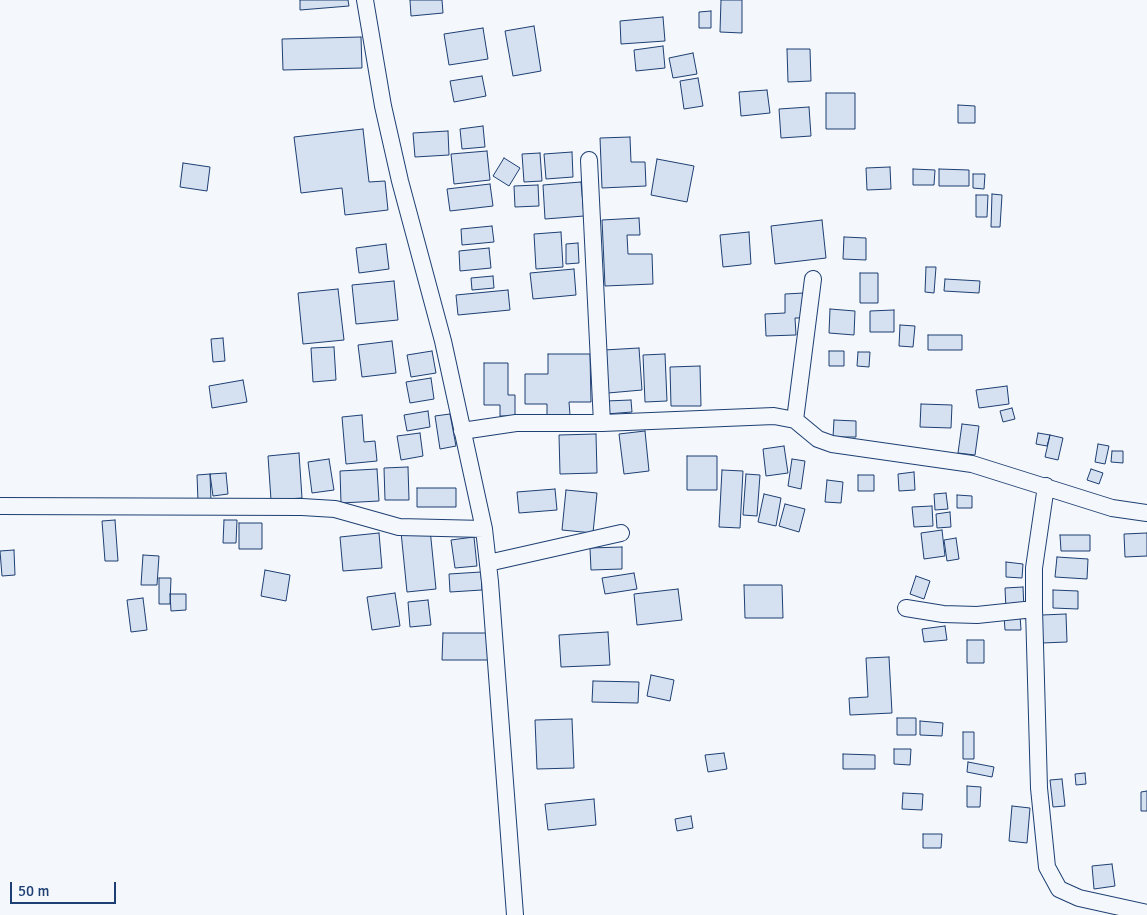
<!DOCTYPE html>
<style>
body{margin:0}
#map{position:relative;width:1147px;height:915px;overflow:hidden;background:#f4f7fb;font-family:Signika,sans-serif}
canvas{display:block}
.scale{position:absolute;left:10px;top:882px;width:106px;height:22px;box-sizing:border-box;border:2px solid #1d3f73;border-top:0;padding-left:6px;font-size:15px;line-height:18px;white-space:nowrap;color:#1d3f73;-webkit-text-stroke:4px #f4f7fb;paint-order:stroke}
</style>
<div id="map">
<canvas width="1147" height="915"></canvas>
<div class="scale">50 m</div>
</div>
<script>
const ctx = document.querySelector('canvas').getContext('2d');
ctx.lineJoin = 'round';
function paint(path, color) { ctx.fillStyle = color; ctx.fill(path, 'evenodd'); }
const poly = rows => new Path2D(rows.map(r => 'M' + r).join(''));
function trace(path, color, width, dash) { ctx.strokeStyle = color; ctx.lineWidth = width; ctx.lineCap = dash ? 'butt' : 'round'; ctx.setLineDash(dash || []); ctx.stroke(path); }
const building = poly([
 [300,0,348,0,349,6,300,10,300,0],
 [410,0,442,0,443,13,411,16,410,0],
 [721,0,742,0,742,33,720,32,721,0],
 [711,11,711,28,699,28,699,12,711,11],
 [663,17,665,41,621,44,620,21,663,17],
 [534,26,541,71,513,76,505,31,534,26],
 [483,28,488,59,449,65,444,34,483,28],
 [361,37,362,68,283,70,282,39,361,37],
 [663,46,665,68,636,71,634,50,663,46],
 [787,49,810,49,811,81,788,82,787,49],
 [693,53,697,74,673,78,669,58,693,53],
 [482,76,486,96,454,102,450,81,482,76],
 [698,78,703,106,684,109,680,81,698,78],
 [767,90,770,113,741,116,739,92,767,90],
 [826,93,855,93,855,129,826,129,826,93],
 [958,105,975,106,975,123,958,123,958,105],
 [809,107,811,136,781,138,779,109,809,107],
 [483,126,485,147,462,149,460,129,483,126],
 [363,129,369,182,385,181,388,210,345,215,342,188,301,193,294,137,363,129],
 [448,131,449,155,415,157,413,133,448,131],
 [630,137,631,162,645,162,646,186,602,188,600,138,630,137],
 [487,151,490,180,454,184,451,154,487,151],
 [572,152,573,177,546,179,544,154,572,152],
 [540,153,542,181,524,182,522,154,540,153],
 [504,158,520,168,509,186,493,176,504,158],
 [657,159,694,166,687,202,651,195,657,159],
 [183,163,210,167,207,191,180,187,183,163],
 [890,167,891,189,867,190,866,168,890,167],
 [913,169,935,170,934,185,913,185,913,169],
 [939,169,969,170,969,186,939,186,939,169],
 [973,174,985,174,984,189,973,188,973,174],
 [581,182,584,216,545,219,543,185,581,182],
 [490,184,493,206,450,211,447,189,490,184],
 [538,185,539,206,515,207,514,186,538,185],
 [992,194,1002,195,1000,227,991,227,992,194],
 [976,195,988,195,987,217,976,217,976,195],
 [639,218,640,235,627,235,628,254,652,254,653,284,605,286,602,220,639,218],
 [822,220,826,258,775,264,771,226,822,220],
 [492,226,494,242,462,245,461,229,492,226],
 [561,232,563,267,536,269,534,234,561,232],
 [749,232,751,264,723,267,720,235,749,232],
 [844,237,866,238,866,260,843,259,844,237],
 [578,243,579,263,566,264,566,244,578,243],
 [386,244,389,269,359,273,356,248,386,244],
 [489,248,491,268,460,271,459,251,489,248],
 [926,267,936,267,934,293,925,292,926,267],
 [574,269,576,295,533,299,530,273,574,269],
 [860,273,878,273,878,303,860,303,860,273],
 [493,276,494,288,472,290,471,278,493,276],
 [945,279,980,281,979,293,944,291,945,279],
 [394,281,398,320,356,324,352,285,394,281],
 [338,289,344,340,303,344,298,293,338,289],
 [508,290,510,310,458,315,456,295,508,290],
 [804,293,805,318,795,318,796,335,766,336,765,314,785,313,785,294,804,293],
 [830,309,855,311,854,335,829,333,830,309],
 [894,310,894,332,870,332,870,311,894,310],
 [900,325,915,326,913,347,899,346,900,325],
 [928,335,962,335,962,350,928,350,928,335],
 [223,338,225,361,213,362,211,339,223,338],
 [392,341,396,373,362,377,358,345,392,341],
 [334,347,336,380,313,382,311,348,334,347],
 [639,348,642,390,608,393,604,350,639,348],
 [432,351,436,373,411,377,407,355,432,351],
 [829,351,844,351,844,366,829,366,829,351],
 [858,352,870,352,869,367,857,366,858,352],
 [548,354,590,354,591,402,569,402,570,415,547,415,547,404,525,404,525,374,548,374,548,354],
 [665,354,667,401,645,402,643,355,665,354],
 [484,363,508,363,508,395,515,395,515,416,500,416,500,405,484,405,484,363],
 [700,366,701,406,671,406,670,367,700,366],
 [431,378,434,399,410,403,406,382,431,378],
 [243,380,247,402,212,408,209,386,243,380],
 [1007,386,1009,404,979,408,976,390,1007,386],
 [631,400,632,412,606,414,606,401,631,400],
 [921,404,952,405,951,428,920,427,921,404],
 [1012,408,1015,419,1003,422,1000,411,1012,408],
 [428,411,430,427,407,431,404,415,428,411],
 [450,414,456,446,440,449,435,416,450,414],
 [362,415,364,442,375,441,377,461,346,464,342,417,362,415],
 [834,420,856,421,856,437,833,437,834,420],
 [962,424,979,426,975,455,958,453,962,424],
 [645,431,649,471,624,474,619,434,645,431],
 [420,433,423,456,401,460,397,436,420,433],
 [1038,433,1050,435,1047,446,1036,444,1038,433],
 [596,434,597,473,560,474,559,435,596,434],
 [1050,435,1063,438,1058,460,1045,457,1050,435],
 [1098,444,1109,446,1105,464,1095,462,1098,444],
 [784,446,788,473,766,476,763,449,784,446],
 [1112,451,1123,451,1123,463,1111,462,1112,451],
 [299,453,302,498,271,500,268,456,299,453],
 [687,456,717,456,717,490,687,490,687,456],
 [329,459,334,490,312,493,308,462,329,459],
 [792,459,805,461,801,489,788,486,792,459],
 [408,467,409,500,385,500,384,468,408,467],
 [377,469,379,501,341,503,340,471,377,469],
 [1091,469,1103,473,1099,484,1087,480,1091,469],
 [722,470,743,471,740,528,719,527,722,470],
 [914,472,915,490,899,491,898,474,914,472],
 [226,473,228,494,213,496,210,474,226,473],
 [210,474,211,501,198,501,197,475,210,474],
 [746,474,760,475,757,516,743,515,746,474],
 [858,475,874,475,874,491,858,491,858,475],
 [827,480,843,482,841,503,825,502,827,480],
 [417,488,456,488,456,507,417,507,417,488],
 [555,489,557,510,519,513,517,492,555,489],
 [566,490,597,493,593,533,562,530,566,490],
 [946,493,948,509,935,510,934,494,946,493],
 [764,494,781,498,776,526,758,522,764,494],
 [957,495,972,496,972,508,957,508,957,495],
 [785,504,805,509,799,532,779,526,785,504],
 [932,506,933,526,914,527,912,507,932,506],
 [950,512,951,527,937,528,936,514,950,512],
 [115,520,118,561,105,561,102,521,115,520],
 [224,520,237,520,236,543,223,543,224,520],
 [239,523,262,523,262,549,239,549,239,523],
 [430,529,436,589,407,592,401,532,430,529],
 [942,530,945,556,924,559,921,533,942,530],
 [379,533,382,568,343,571,340,537,379,533],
 [1147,533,1147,556,1125,557,1124,534,1147,533],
 [1060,535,1090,535,1090,551,1061,551,1060,535],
 [474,537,477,566,455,568,451,540,474,537],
 [956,538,959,559,947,561,944,540,956,538],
 [622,547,622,569,591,570,590,548,622,547],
 [14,550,15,575,2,576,0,551,14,550],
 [143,555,159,556,157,585,141,585,143,555],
 [1057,557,1088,559,1087,579,1055,577,1057,557],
 [1006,562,1023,564,1022,578,1006,577,1006,562],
 [265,570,290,575,286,601,261,596,265,570],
 [481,572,482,590,450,592,449,574,481,572],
 [634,573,637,589,605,594,602,578,634,573],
 [916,576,930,581,924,599,910,594,916,576],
 [159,578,171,578,170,604,159,604,159,578],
 [744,585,782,585,783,618,745,618,744,585],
 [1023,587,1024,609,1006,609,1005,588,1023,587],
 [678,589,682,620,637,625,634,594,678,589],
 [1053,590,1078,591,1078,609,1053,608,1053,590],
 [395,593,400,626,372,630,367,597,395,593],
 [170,594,186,594,186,610,171,611,170,594],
 [143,598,147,630,131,632,127,600,143,598],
 [428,600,431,625,410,627,408,602,428,600],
 [1066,614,1067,642,1042,643,1042,615,1066,614],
 [1020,615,1021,630,1005,630,1004,616,1020,615],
 [945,626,947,640,924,642,922,629,945,626],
 [608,632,610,665,561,667,559,635,608,632],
 [443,633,489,633,488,660,442,660,443,633],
 [967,640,984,640,984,663,967,663,967,640],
 [889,657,892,713,850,715,849,698,868,697,866,658,889,657],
 [651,675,674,680,670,701,647,696,651,675],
 [593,681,639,682,638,703,592,702,593,681],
 [897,718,916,718,916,735,897,735,897,718],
 [572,719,574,768,537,769,535,720,572,719],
 [920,721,943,723,942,736,920,735,920,721],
 [963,732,974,732,974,759,963,759,963,732],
 [894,749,911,749,910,765,894,764,894,749],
 [724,753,727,769,708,772,705,755,724,753],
 [843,754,875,755,875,769,843,769,843,754],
 [968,762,994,767,992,777,967,772,968,762],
 [1085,773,1086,784,1076,785,1075,774,1085,773],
 [1062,779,1065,806,1053,807,1050,780,1062,779],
 [967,786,981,787,980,807,967,807,967,786],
 [1147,791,1147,811,1141,811,1141,792,1147,791],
 [903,793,923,794,922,810,902,809,903,793],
 [594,799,596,825,548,830,545,804,594,799],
 [1012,806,1030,808,1027,843,1009,841,1012,806],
 [691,816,693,828,677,831,675,819,691,816],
 [923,834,942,834,941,848,923,848,923,834],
 [1112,864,1115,886,1094,889,1092,866,1112,864]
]);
const minor = poly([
 [365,0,383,106,400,181,443,341,484,529,490,582,515,915],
 [589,160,602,423],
 [795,420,813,279],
 [462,431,516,423,602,423,774,416,795,420,818,439,832,444,972,464,1112,508,1147,513],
 [1046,486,1034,568,1034,609,1039,788,1047,867,1059,889,1079,898,1147,913],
 [0,506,302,507,335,509,399,527,484,529],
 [488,563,621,533],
 [906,608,943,614,977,615,1034,609]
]);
paint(building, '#d5e0f0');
trace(building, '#1d3f73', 1);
trace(minor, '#1d3f73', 18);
trace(minor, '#f4f7fb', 16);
</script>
